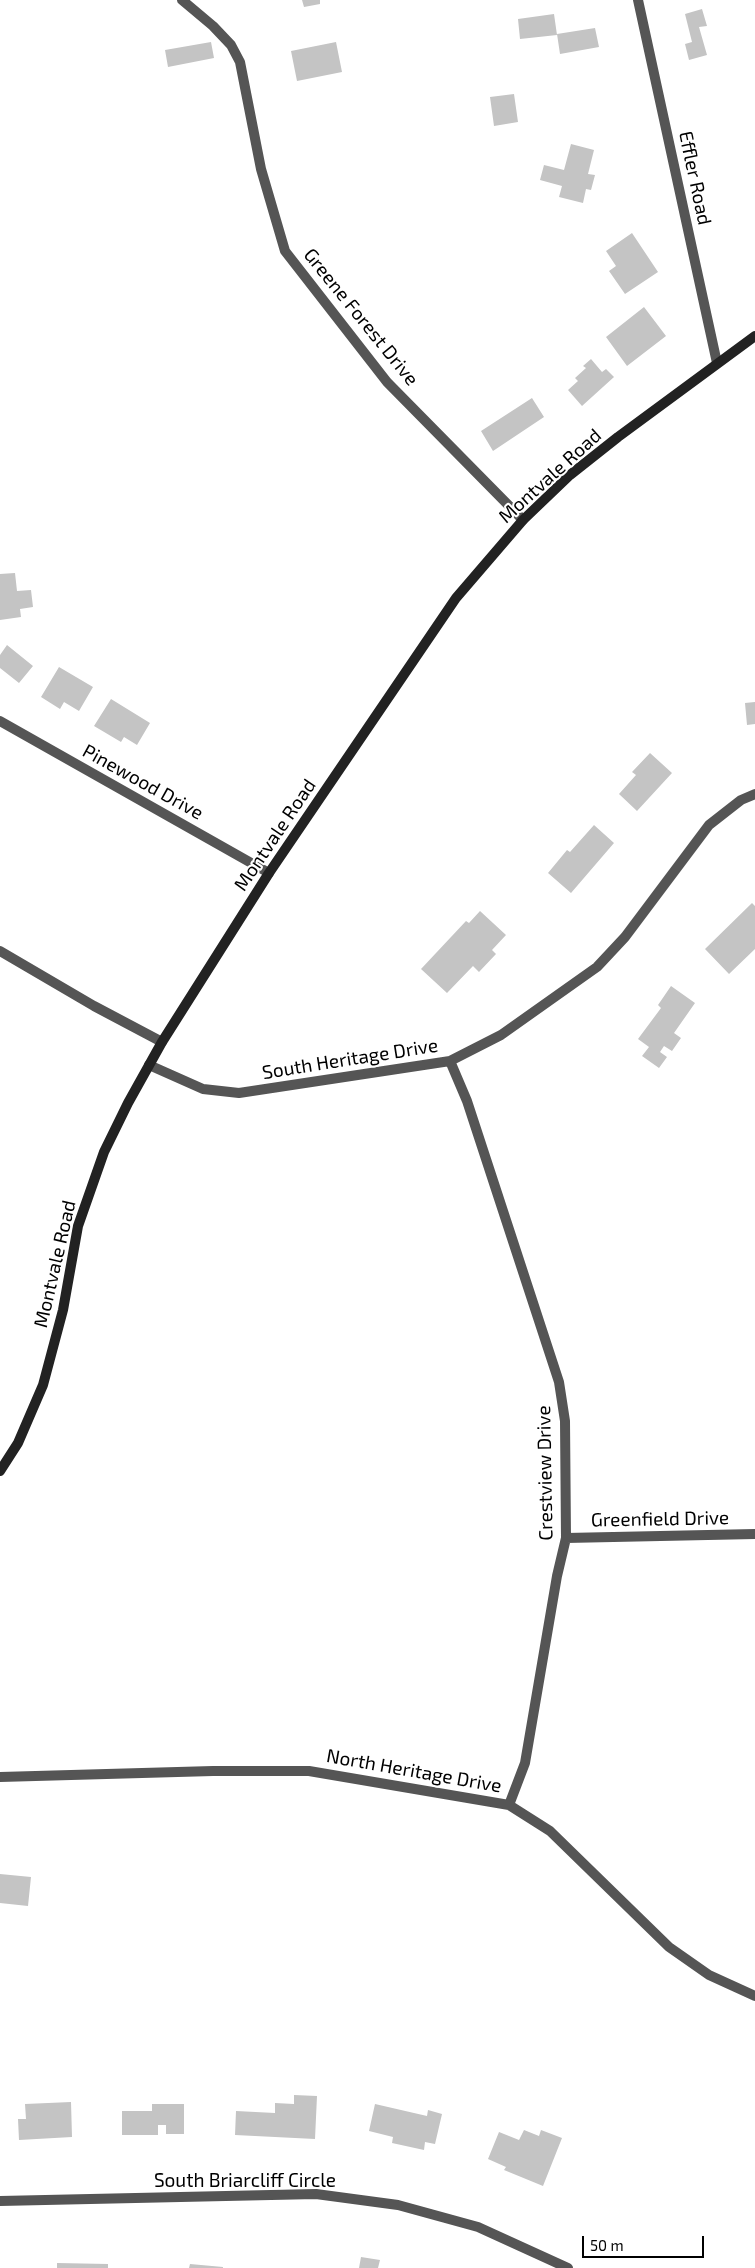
<!DOCTYPE html>
<style>
body{margin:0}
#map{position:relative;width:755px;height:2268px;overflow:hidden;background:#fff;font-family:"Exo 2",sans-serif}
canvas{display:block}
.scale{position:absolute;left:582px;top:2236px;width:122px;height:22px;box-sizing:border-box;border:2px solid #000;border-top:0;padding-left:6px;font-size:15px;line-height:18px;white-space:nowrap;color:#000;-webkit-text-stroke:4px #fff;paint-order:stroke}
</style>
<div id="map">
<canvas width="755" height="2268"></canvas>
<div class="scale">50 m</div>
</div>
<script>
const ctx = document.querySelector('canvas').getContext('2d');
ctx.lineJoin = 'round';
function paint(path, color) { ctx.fillStyle = color; ctx.fill(path, 'evenodd'); }
const poly = rows => new Path2D(rows.map(r => 'M' + r).join(''));
function trace(path, color, width, dash) { ctx.strokeStyle = color; ctx.lineWidth = width; ctx.lineCap = dash ? 'butt' : 'round'; ctx.setLineDash(dash || []); ctx.stroke(path); }
function drawText(font, color, halo, rows, align = 'center') {
  ctx.font = font + ' "Exo 2",sans-serif'; ctx.lineWidth = 4; ctx.setLineDash([]); ctx.textBaseline = 'middle'; ctx.strokeStyle = halo; ctx.fillStyle = color; for (const [text, x, y, turn = 0] of rows) {
    ctx.save(); ctx.translate(x, y); ctx.rotate((+turn || 0) * Math.PI / 180); ctx.textAlign = isNaN(turn) ? turn : align; if (halo) ctx.strokeText(text, 0, 0); ctx.fillText(text, 0, 0); ctx.restore();
  }
}
const building = poly([
 [302,0,320,0,320,4,304,7],
 [702,9,707,26,699,27,707,55,689,60,685,44,692,42,685,14],
 [554,14,557,35,520,39,518,19],
 [595,28,599,47,560,54,557,34],
 [211,42,214,58,168,67,165,50],
 [336,42,342,72,297,81,291,51],
 [514,94,518,122,494,126,490,97],
 [571,144,594,150,588,174,595,175,591,190,586,189,583,203,559,197,562,186,540,180,544,165,564,170],
 [632,233,658,272,625,294,609,271,616,266,606,251],
 [644,307,666,336,627,366,606,337],
 [591,359,602,372,606,369,614,377,582,406,568,390,578,381,575,378,586,368,583,366],
 [532,398,544,417,493,451,481,431],
 [15,573,17,591,31,590,33,607,20,609,21,617,0,620,0,574],
 [7,645,33,666,19,683,0,668,0,655],
 [59,667,93,687,79,711,64,702,60,709,41,697],
 [111,699,150,723,137,745,124,737,121,742,94,726],
 [755,702,755,724,747,725,745,703],
 [650,753,672,773,637,811,619,794,636,775,632,772],
 [594,825,614,843,571,893,548,873,567,850,570,852],
 [752,903,755,906,755,949,729,974,705,949],
 [480,911,506,935,492,950,496,954,479,972,473,966,447,993,421,969,466,921,469,923],
 [671,986,695,1003,674,1033,681,1038,672,1051,664,1046,660,1052,667,1057,659,1068,642,1056,649,1047,638,1039,661,1008,658,1005],
 [0,1874,31,1877,28,1906,0,1903],
 [294,2095,317,2096,315,2139,235,2135,236,2111,275,2113,275,2103,294,2104],
 [71,2102,72,2137,19,2140,18,2119,26,2119,25,2104],
 [152,2104,184,2104,184,2134,166,2134,166,2125,158,2125,158,2135,122,2135,122,2111,152,2111],
 [375,2104,427,2116,428,2110,442,2114,435,2144,425,2142,424,2150,392,2143,393,2137,369,2131],
 [524,2130,539,2136,541,2130,562,2138,543,2186,504,2170,506,2167,488,2159,499,2132,519,2140],
 [361,2257,380,2260,378,2268,359,2268],
 [57,2263,108,2264,108,2268,57,2268],
 [190,2264,223,2267,223,2268,189,2268]
]);
const minor = poly([
 [182,0,213,26,231,45,240,62,261,169,285,251,387,382,523,520],
 [638,0,717,363],
 [0,721,269,873],
 [0,951,94,1006,162,1042],
 [450,1061,467,1101,559,1382,565,1421,566,1538,557,1576,525,1763,509,1805],
 [149,1065,203,1089,239,1093,450,1061,501,1035,597,967,625,937,709,825,741,800,755,794],
 [566,1538,755,1534],
 [0,1777,213,1771,309,1771,509,1805,550,1831,669,1947,709,1975,755,1996],
 [0,2201,316,2194,398,2205,478,2227,568,2268]
]);
const secondary = poly([
 [0,1471,18,1443,43,1385,63,1310,78,1226,104,1152,128,1103,162,1042,269,873,456,598,523,520,570,475,618,437,755,336]
]);
const streetNames = [
 ["Effler Road",695,178,78],
 ["Greene Forest Drive",361,317,51],
 ["Montvale Road",550,476,-42],
 ["Pinewood Drive",143,782,29],
 ["Montvale Road",275,835,-56],
 ["South Heritage Drive",350,1059,-9],
 ["Montvale Road",55,1264,-77],
 ["Crestview Drive",545,1473,-91],
 ["Greenfield Drive",660,1519,-1],
 ["North Heritage Drive",414,1771,10],
 ["South Briarcliff Circle",245,2181]
];
paint(building, '#c4c4c4');
trace(minor, '#555', 10);
trace(secondary, '#222', 10);
drawText('19px', '#000', '#fff', streetNames);
</script>
